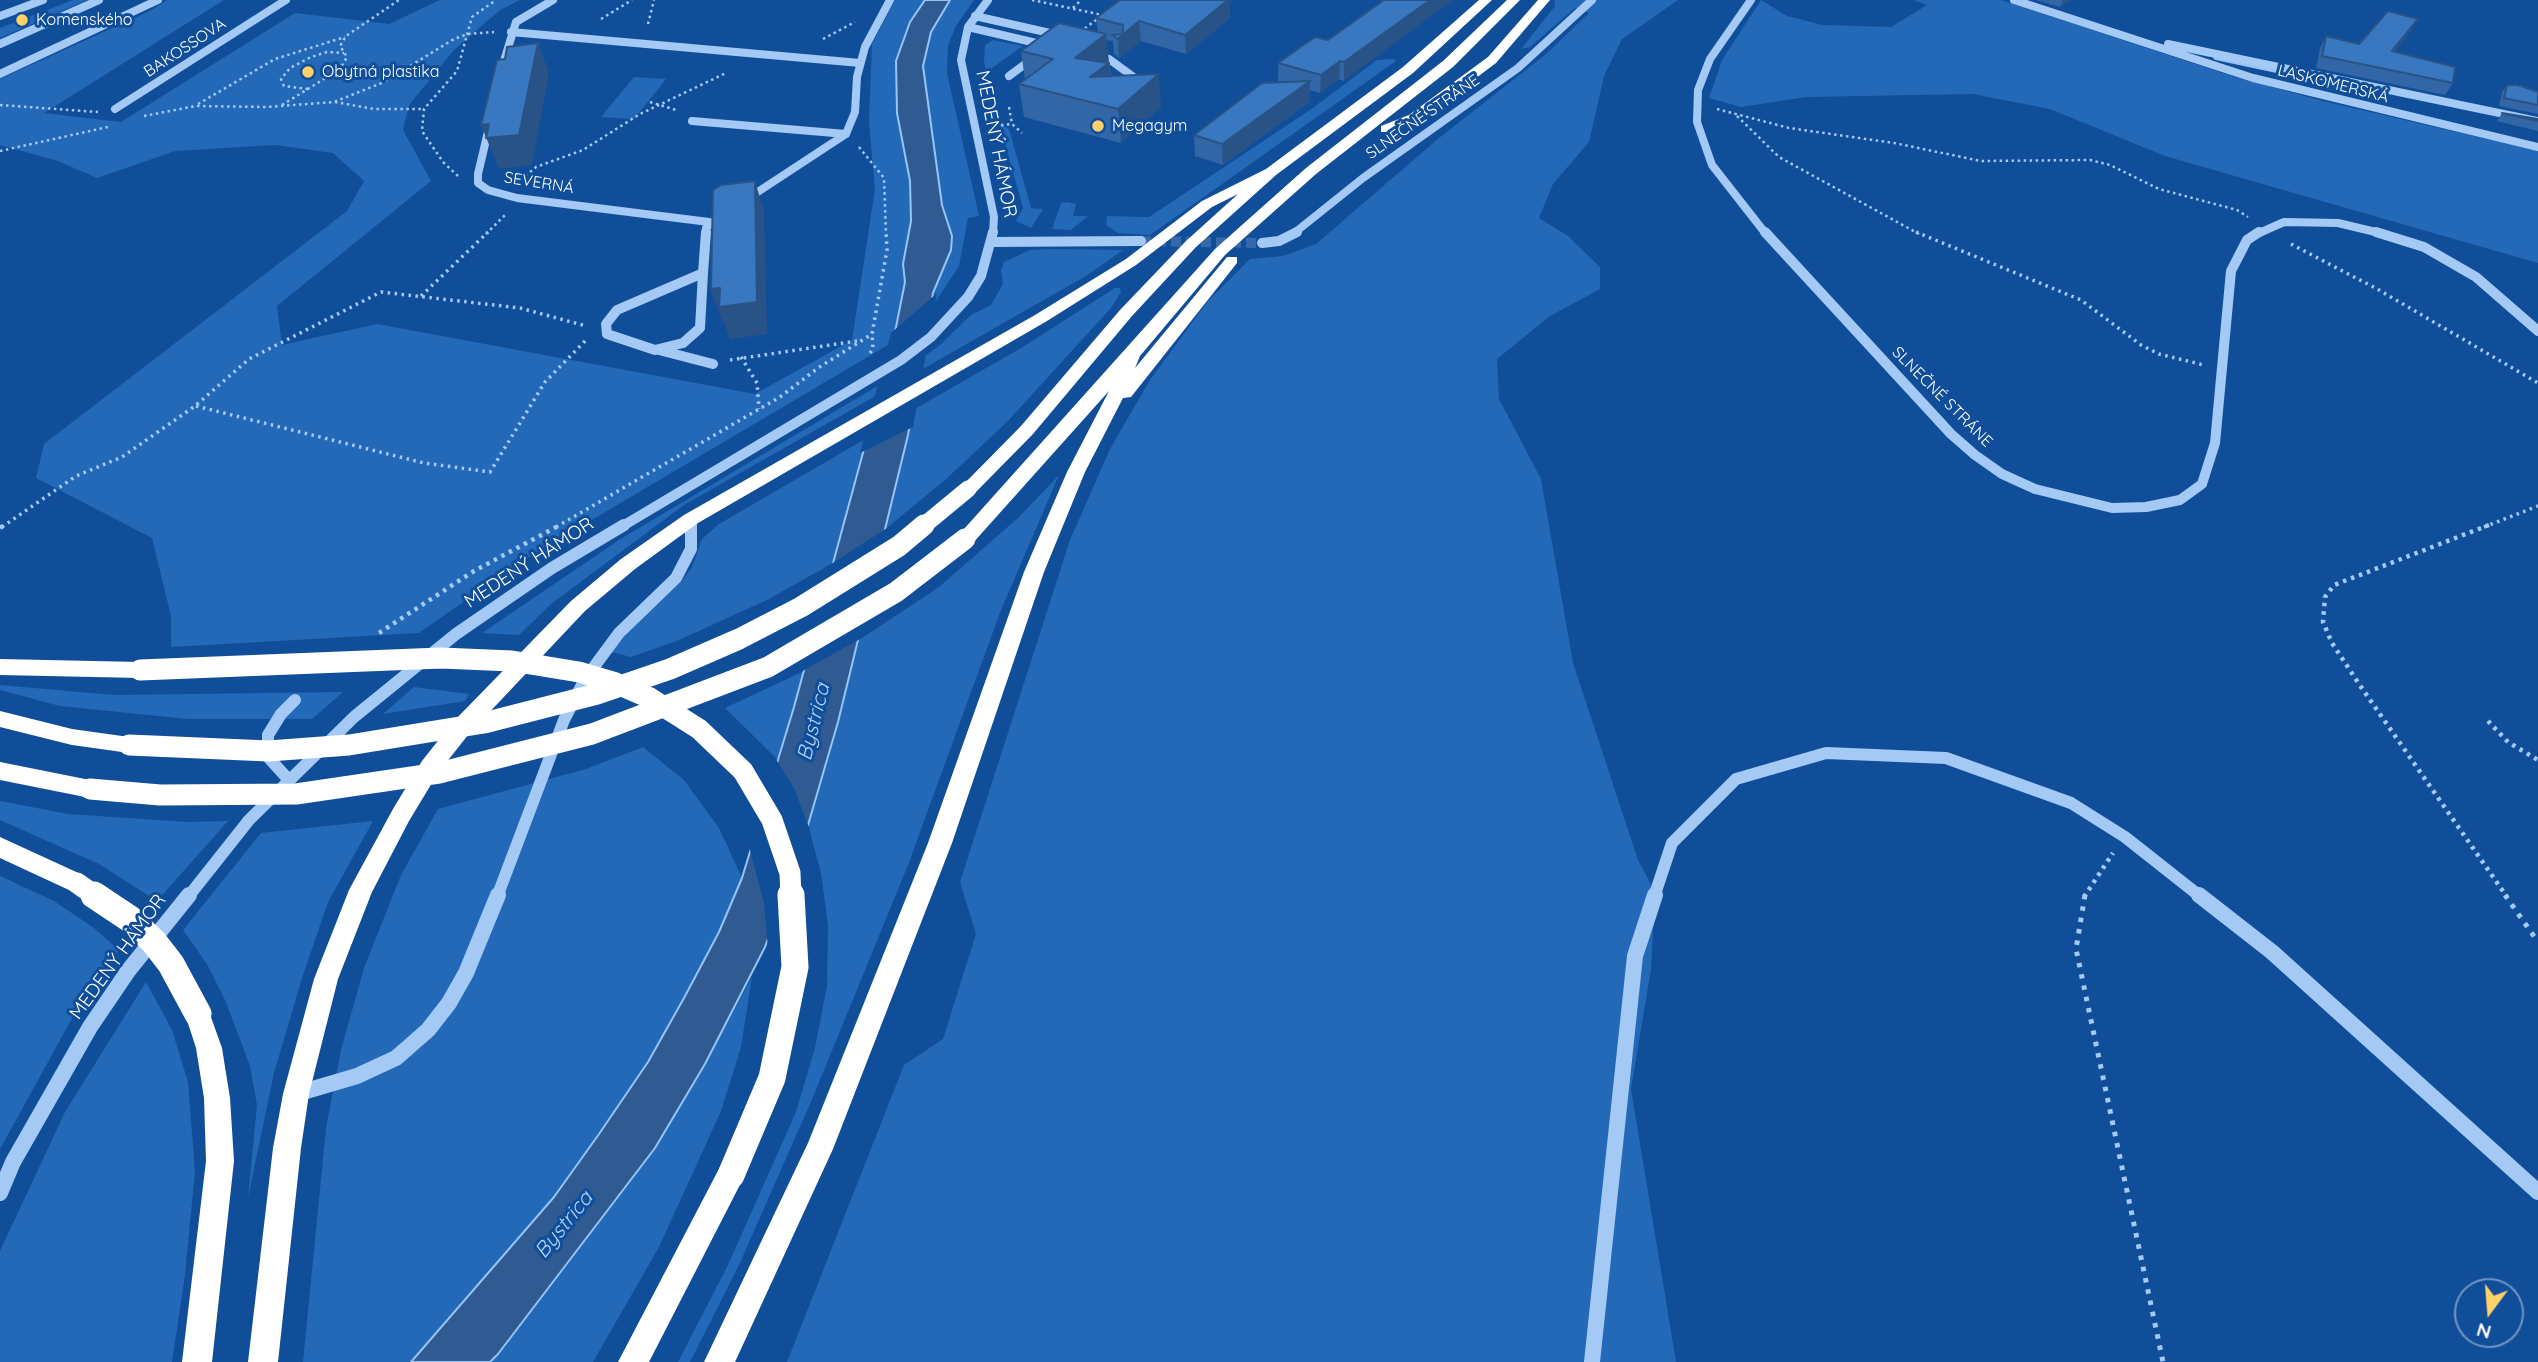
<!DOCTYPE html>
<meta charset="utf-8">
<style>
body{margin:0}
#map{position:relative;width:2538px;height:1362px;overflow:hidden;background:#114e9a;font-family:Quicksand,sans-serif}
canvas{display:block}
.north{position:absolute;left:2454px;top:1278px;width:70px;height:70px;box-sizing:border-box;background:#114e9a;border:2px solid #7095c2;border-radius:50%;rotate:196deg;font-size:19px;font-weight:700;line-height:28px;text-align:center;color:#fff}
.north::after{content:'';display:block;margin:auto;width:24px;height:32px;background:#ffd167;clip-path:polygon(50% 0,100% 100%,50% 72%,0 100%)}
</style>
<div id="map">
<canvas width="2538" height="1362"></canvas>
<div class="north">N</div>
</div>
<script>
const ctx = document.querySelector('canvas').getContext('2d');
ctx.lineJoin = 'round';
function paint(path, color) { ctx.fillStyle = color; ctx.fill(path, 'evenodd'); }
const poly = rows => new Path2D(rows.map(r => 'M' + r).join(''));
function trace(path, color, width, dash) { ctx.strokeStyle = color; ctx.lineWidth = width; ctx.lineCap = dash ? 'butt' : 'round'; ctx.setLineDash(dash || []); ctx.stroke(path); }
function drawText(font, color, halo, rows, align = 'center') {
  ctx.font = font + ' Quicksand,sans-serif'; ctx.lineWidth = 6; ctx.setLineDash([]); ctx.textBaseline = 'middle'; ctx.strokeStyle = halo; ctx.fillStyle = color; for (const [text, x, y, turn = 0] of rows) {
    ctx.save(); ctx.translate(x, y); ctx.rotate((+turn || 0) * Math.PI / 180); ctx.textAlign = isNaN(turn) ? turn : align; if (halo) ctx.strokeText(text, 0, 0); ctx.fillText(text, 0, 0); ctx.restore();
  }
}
const green = poly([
 [73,0,87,0,0,38,0,28],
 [167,0,224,0,44,113,121,122,295,13,389,24,440,0,520,0,500,10,454,50,409,105,403,130,431,181,277,306,282,345,377,324,755,394,852,340,875,189,869,122,872,44,895,0,925,0,910,22,896,61,897,113,910,181,911,221,903,264,905,282,893,342,519,563,419,633,171,647,171,616,152,538,36,478,44,444,347,211,364,181,333,153,275,145,175,151,97,178,58,161,0,145,0,79,150,11],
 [950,0,974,0,956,26,948,45,947,73,979,216,968,218,959,266,930,310,940,273,951,250,952,236,942,206,923,66,931,32],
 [1554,0,1678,0,1622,39,1604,76,1589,142,1553,184,1539,218,1568,236,1600,267,1600,289,1550,316,1497,359,1499,399,1541,479,1573,663,1638,860,1655,892,1651,969,1631,1089,1676,1362,787,1362,904,1065,943,1039,976,934,960,882,1070,540,1110,449,1150,380,1208,301,1250,259,1283,256,1316,244,1439,138,1545,55,1589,13,1575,8,1530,47,1521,49,1555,6],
 [1761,0,1787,16,1822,25,1891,27,1927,5,1914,0,2001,0,2238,78,2323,101,2538,151,2538,263,2165,156,2050,109,1973,94,1806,97,1741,107,1709,98,1722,60],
 [993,40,1023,46,989,70,987,76,984,61,985,45],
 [1393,59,1396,61,1150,235,1118,233,1106,225,1107,216,1149,217,1310,110,1377,60],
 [634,77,666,79,634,119,601,117],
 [991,92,1004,126,1009,129,1031,208,1043,209,1031,228,1016,221,1023,208],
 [1067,202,1076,204,1073,216,1088,216,1071,230,1052,229,1061,203],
 [1053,249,1123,250,1086,276,684,505,551,604,519,635,482,633,619,540,911,366,940,345,971,315,991,305,1003,284,1001,271,1004,262,1030,250],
 [1115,288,1120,288,1121,292,1111,308,1007,422,945,480,883,531,913,410,1021,348],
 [867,438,833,563,767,600,679,640,631,657,611,652,636,623,681,582,692,567,702,539,719,524],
 [1059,475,1001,610,908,865,813,1097,739,1265,690,1362,678,1362,728,1265,796,1112,815,1048,827,986,828,925,821,873,808,825,838,722,856,642,939,587,1019,517],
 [804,671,794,707,777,759,725,708],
 [0,685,114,695,343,692,312,719,188,719,60,706,0,690],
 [414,687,469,694,465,701,383,714],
 [643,747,684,780,719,828,742,878,719,932,684,998,648,1062,554,1197,411,1362,303,1362,326,1128,341,1050,364,968,401,875,438,809,586,769],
 [0,801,68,814,187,822,228,821,157,901,99,864,0,820],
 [373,821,328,902,302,978,274,1073,248,1198,257,1105,250,1066,225,1000,207,964,183,930,261,833],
 [0,876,54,901,94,928,119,950,75,1013,0,1149],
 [752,977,741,1047,721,1111,659,1247,593,1362,490,1362,655,1148,705,1064],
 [146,982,172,1030,188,1082,195,1171,185,1275,172,1362,0,1362,0,1251,65,1112]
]);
const water = poly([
 [925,0,950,0,931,32,923,66,942,205,952,236,951,250,933,293,908,435,838,722,808,825,765,947,705,1064,655,1148,498,1354,490,1362,411,1362,554,1197,599,1134,648,1062,684,998,719,932,742,878,794,707,893,342,905,282,903,264,911,221,910,181,897,113,896,61,910,22,925,0]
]);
const pier = poly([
 [937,293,913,427,860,453,891,333],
 [887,528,860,639,799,673,828,566],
 [774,756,794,788,810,830,768,949,764,903,748,843]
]);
const stream = poly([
 [2216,57,2277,70]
]);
const minorTunnel = poly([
 [1141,241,1262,243]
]);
const pathFar3 = poly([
 [1032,0,1102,15],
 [1073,8,1081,0],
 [601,19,632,0],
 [648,24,654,0],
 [1080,32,1096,20],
 [823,39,855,22],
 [308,89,284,86,281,79,290,68,311,57,327,52,344,53],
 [335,102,374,109,424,109],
 [650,102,676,110],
 [198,104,275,59,345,37],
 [0,105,98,112],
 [282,105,340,69,347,57,340,46,346,36,399,0],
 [1009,107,1012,124,1022,133],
 [1717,109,1789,128,1894,143,1981,161,2090,160,2110,165,2159,189,2237,210,2248,217],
 [144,116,196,106,267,107,334,102,384,82,454,39,468,34,494,32],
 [1737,116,1779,157,1919,234],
 [995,126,1012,124],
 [859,147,884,178,886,234],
 [0,151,108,127],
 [458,176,443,162,422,131,424,109,457,71,472,17,496,0],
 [521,180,536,167,583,150,640,114,726,73],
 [486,234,506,214]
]);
const pathFar2 = poly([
 [1916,232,2081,300,2141,345,2159,354,2204,365],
 [2291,244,2379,290,2538,383],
 [421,296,488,232],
 [870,353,873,349,872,334],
 [741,357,757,383,759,409],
 [730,360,857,341],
 [196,406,424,463,490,472,545,382,587,339],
 [2,527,76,476,122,457,195,406,249,359,381,292,520,308,586,326],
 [556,527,780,397,818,368,872,334,887,250,886,232],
 [2484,527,2538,506]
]);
const pathFar1 = poly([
 [2489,525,2334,585,2325,597,2323,622,2332,643,2359,684,2507,897],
 [0,528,4,525],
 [379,633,474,571,560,525],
 [2488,721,2508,742,2538,760],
 [2084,897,2113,853]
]);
const path = poly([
 [2085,895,2076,949,2163,1362],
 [2505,895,2538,942]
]);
const minorFar3 = poly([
 [988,0,968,27,961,60,994,217,993,234],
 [1751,0,1710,59,1698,90,1697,122,1712,165,1766,234],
 [2014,0,2253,78,2538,147],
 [0,16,43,0],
 [975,16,1063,36],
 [968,27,1049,46],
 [511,32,860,63],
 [0,44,99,0],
 [2168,44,2538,121],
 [1093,56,1109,59,1143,84],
 [504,61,516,22,553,0],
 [0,74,158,0],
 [1009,76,1036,56],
 [115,109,286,0],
 [692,121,846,134],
 [490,123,478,174,478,183,488,190,517,198,709,222],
 [747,199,846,134,855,112,857,77,865,47,890,0],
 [706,234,706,228,725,212],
 [1293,234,1363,178,1518,68,1592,0],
 [2257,234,2284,222,2338,223,2384,234]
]);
const minorFar2 = poly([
 [1765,232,1951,434,1975,455,2002,474,2035,489,2112,508,2146,507,2180,500,2202,484,2215,443,2231,271,2247,240,2259,232],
 [2376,232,2424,247,2476,277,2538,331],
 [992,242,1141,241],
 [1262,243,1279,241,1297,232],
 [703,273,700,328,683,343,655,350,607,334,606,324,617,310,703,273],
 [703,273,706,232],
 [659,350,713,364],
 [691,519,691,527],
 [621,527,901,360,931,337,968,297,981,276,993,232]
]);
const minorFar1 = poly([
 [288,779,268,757,268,735,281,714,295,700],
 [188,897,249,820,354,717,456,634,552,568,624,525],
 [497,897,564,720,585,679,619,633,676,578,691,549,691,525],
 [1654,897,1672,843,1736,779,1826,753,1946,758,2071,803,2125,837,2201,897]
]);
const minor = poly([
 [2199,895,2272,952,2538,1192],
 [296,1094,357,1076,396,1058,428,1030,449,1003,466,973,498,895],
 [0,1193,13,1162,90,1027,128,971,189,895],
 [1592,1362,1635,956,1655,895]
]);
const highway = poly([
 [1479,0,1492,0,1413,73,1276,175,1196,247,1132,316,1033,434,975,493,961,493,959,489,1021,426,1120,310,1186,241,1238,194,1212,207,1136,265,1047,321,698,523,635,569,585,611,468,735,438,773,409,821,372,892,338,979,309,1094,301,1148,278,1362,248,1362,273,1148,283,1094,314,979,349,890,393,809,422,761,452,723,571,601,621,559,684,515,1035,315,1126,259,1202,201,1266,169,1403,67,1479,0],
 [1507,0,1520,0,1453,67,1316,174,1225,255,1140,356,1135,368,1227,257,1237,257,1237,263,1131,397,1123,398,1085,472,1044,572,952,843,833,1149,735,1362,704,1362,808,1143,928,843,1024,572,1067,472,1109,391,972,544,958,544,955,539,1215,249,1306,168,1443,61,1507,0],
 [1538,0,1550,0,1496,63,1419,121,1391,132,1381,132,1381,126,1409,115,1488,57,1538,0],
 [0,659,140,662,147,665,150,670,147,675,140,678,0,675,0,659],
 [0,711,72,729,129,737,137,739,140,745,137,751,129,753,72,745,0,727,0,711],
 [0,762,90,780,98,783,101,789,98,795,90,798,0,780,0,762],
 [0,837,85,876,89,883,85,890,77,893,69,890,0,858,0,837],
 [198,1003,207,1006,222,1048,230,1098,234,1161,212,1362,182,1362,206,1161,204,1098,196,1048,185,1014,189,1006,198,1003],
 [731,1162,741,1165,745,1175,649,1362,618,1362,721,1165,731,1162]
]);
const highwayBridgeFar2 = poly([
 [922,527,968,489]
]);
const highwayBridgeFar1 = poly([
 [140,670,441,658,512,661,579,672,613,682,650,698,699,729,743,771,772,820,790,873,791,897],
 [129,745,269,751,349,745,484,723,597,694,670,669,739,639,801,607,899,546,924,525],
 [90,789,160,795,296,794,439,773,592,734,768,667,896,592,965,539],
 [77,883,97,897]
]);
const highwayBridge = poly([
 [94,895,130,919,154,942,171,964,198,1014],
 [731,1175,772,1078,795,967,791,895]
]);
const wall = poly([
 [1120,0,1232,0,1229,3,1230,18,1186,54,1141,41,1119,58,1114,54,1113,41,1106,40,1111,76,1161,107,1121,143,1024,117,1019,84,1025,80,1021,51,1098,32,1096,18],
 [1384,0,1344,81,1339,79,1320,93,1310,90,1309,102,1223,165,1195,156,1194,135,1282,82,1278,81,1278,63,1328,40],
 [2036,0,2070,0,2060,7],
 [2418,19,2411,30,2394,52,2453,83,2445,95,2316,68,2320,48,2326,36,2359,44],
 [2507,85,2538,92,2538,114,2499,106,2502,92],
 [2502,113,2538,119,2538,131,2497,121]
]);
const shadedWall = poly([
 [1215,0,1232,0,1229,3,1230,18,1186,54,1185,35],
 [1430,0,1453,0,1344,81,1344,62],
 [2063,0,2070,0,2060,7],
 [2418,19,2411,30,2385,63,2392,51],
 [1139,21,1141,41,1119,58,1118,39],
 [1106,34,1112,96,1093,103,1075,58],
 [538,43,549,73,532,165,499,169,481,125],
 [1340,61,1339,79,1320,93,1321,75],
 [1159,74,1161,107,1121,143,1118,109],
 [1310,81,1309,102,1223,165,1222,144],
 [755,181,764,212,767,334,730,339,724,321,722,321,711,289]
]);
const building = poly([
 [1120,0,1228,0,1185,35,1139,21,1118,39,1112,35,1123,34,1123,25,1096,18,1120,0],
 [1384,0,1430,0,1344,62,1340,61,1321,75,1278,63,1315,37,1328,40,1384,0],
 [2388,11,2418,19,2392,51,2455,67,2453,83,2322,56,2326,36,2359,44,2388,11],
 [1059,23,1106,34,1075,58,1109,63,1090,77,1159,74,1118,109,1019,84,1053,59,1021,51,1059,23],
 [538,43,519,135,486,138,489,124,481,125,497,60,505,59,507,47,538,43],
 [1310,81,1222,144,1194,135,1262,83,1310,81],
 [2507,85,2518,85,2538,92,2538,105,2504,98,2507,85],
 [2502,113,2538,119,2538,121,2502,113],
 [755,181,757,302,719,307,720,288,711,289,713,190,721,185,755,181]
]);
const markers = [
 [22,20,7,"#ffd167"],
 [308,72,7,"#ffd167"],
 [1098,126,7,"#ffd167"]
];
const farPoinames = [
 ["Komenského",36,20],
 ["Obytná plastika",322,72],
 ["Megagym",1112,126]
];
const farStreetnames = [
 ["BAKOSSOVA",185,48,-33],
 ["LASKOMERSKÁ",2333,84,14],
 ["SLNEČNÉ STRÁNE",1423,117,-35],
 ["SEVERNÁ",539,183,9],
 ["SLNEČNÉ STRÁNE",1942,397,45]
];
const streetNames = [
 ["MEDENÝ HÁMOR",996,144,79],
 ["MEDENÝ HÁMOR",529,563,-33],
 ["MEDENÝ HÁMOR",118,957,-54]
];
const waterNames = [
 ["Bystrica",814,722,-76],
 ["Bystrica",564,1225,-51]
];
paint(green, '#2468b8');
paint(water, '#2f5b92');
trace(water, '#96c4f7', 2);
paint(pier, '#114e9a');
trace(stream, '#96c4f7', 6);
trace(minorTunnel, '#3569a9', 10, [10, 5]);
trace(pathFar3, '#a4c9f4', 2.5, [2.5, 3.5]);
trace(pathFar2, '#a4c9f4', 3.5, [2.5, 4.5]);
trace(pathFar1, '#a4c9f4', 4.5, [3.5, 5]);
trace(path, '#a4c9f4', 5, [4.5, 7]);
trace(minorFar3, '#a4c9f4', 8);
trace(minorFar2, '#a4c9f4', 10);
trace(minorFar1, '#a4c9f4', 12);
trace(minor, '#a4c9f4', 16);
paint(highway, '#fff');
trace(highwayBridgeFar2, '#fff', 17);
trace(highwayBridgeFar1, '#fff', 21);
trace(highwayBridge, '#fff', 27);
paint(wall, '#3266a6');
paint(shadedWall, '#295387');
paint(building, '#3a77c1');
trace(building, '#295387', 2);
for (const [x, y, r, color] of markers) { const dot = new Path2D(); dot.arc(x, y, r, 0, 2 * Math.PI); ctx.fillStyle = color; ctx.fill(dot); trace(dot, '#114e9a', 2.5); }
drawText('16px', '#fff', '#114e9a', farPoinames, 'left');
drawText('16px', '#fff', '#114e9a', farStreetnames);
drawText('19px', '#fff', '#114e9a', streetNames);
drawText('italic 21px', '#b0d3fa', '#114e9a', waterNames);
</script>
